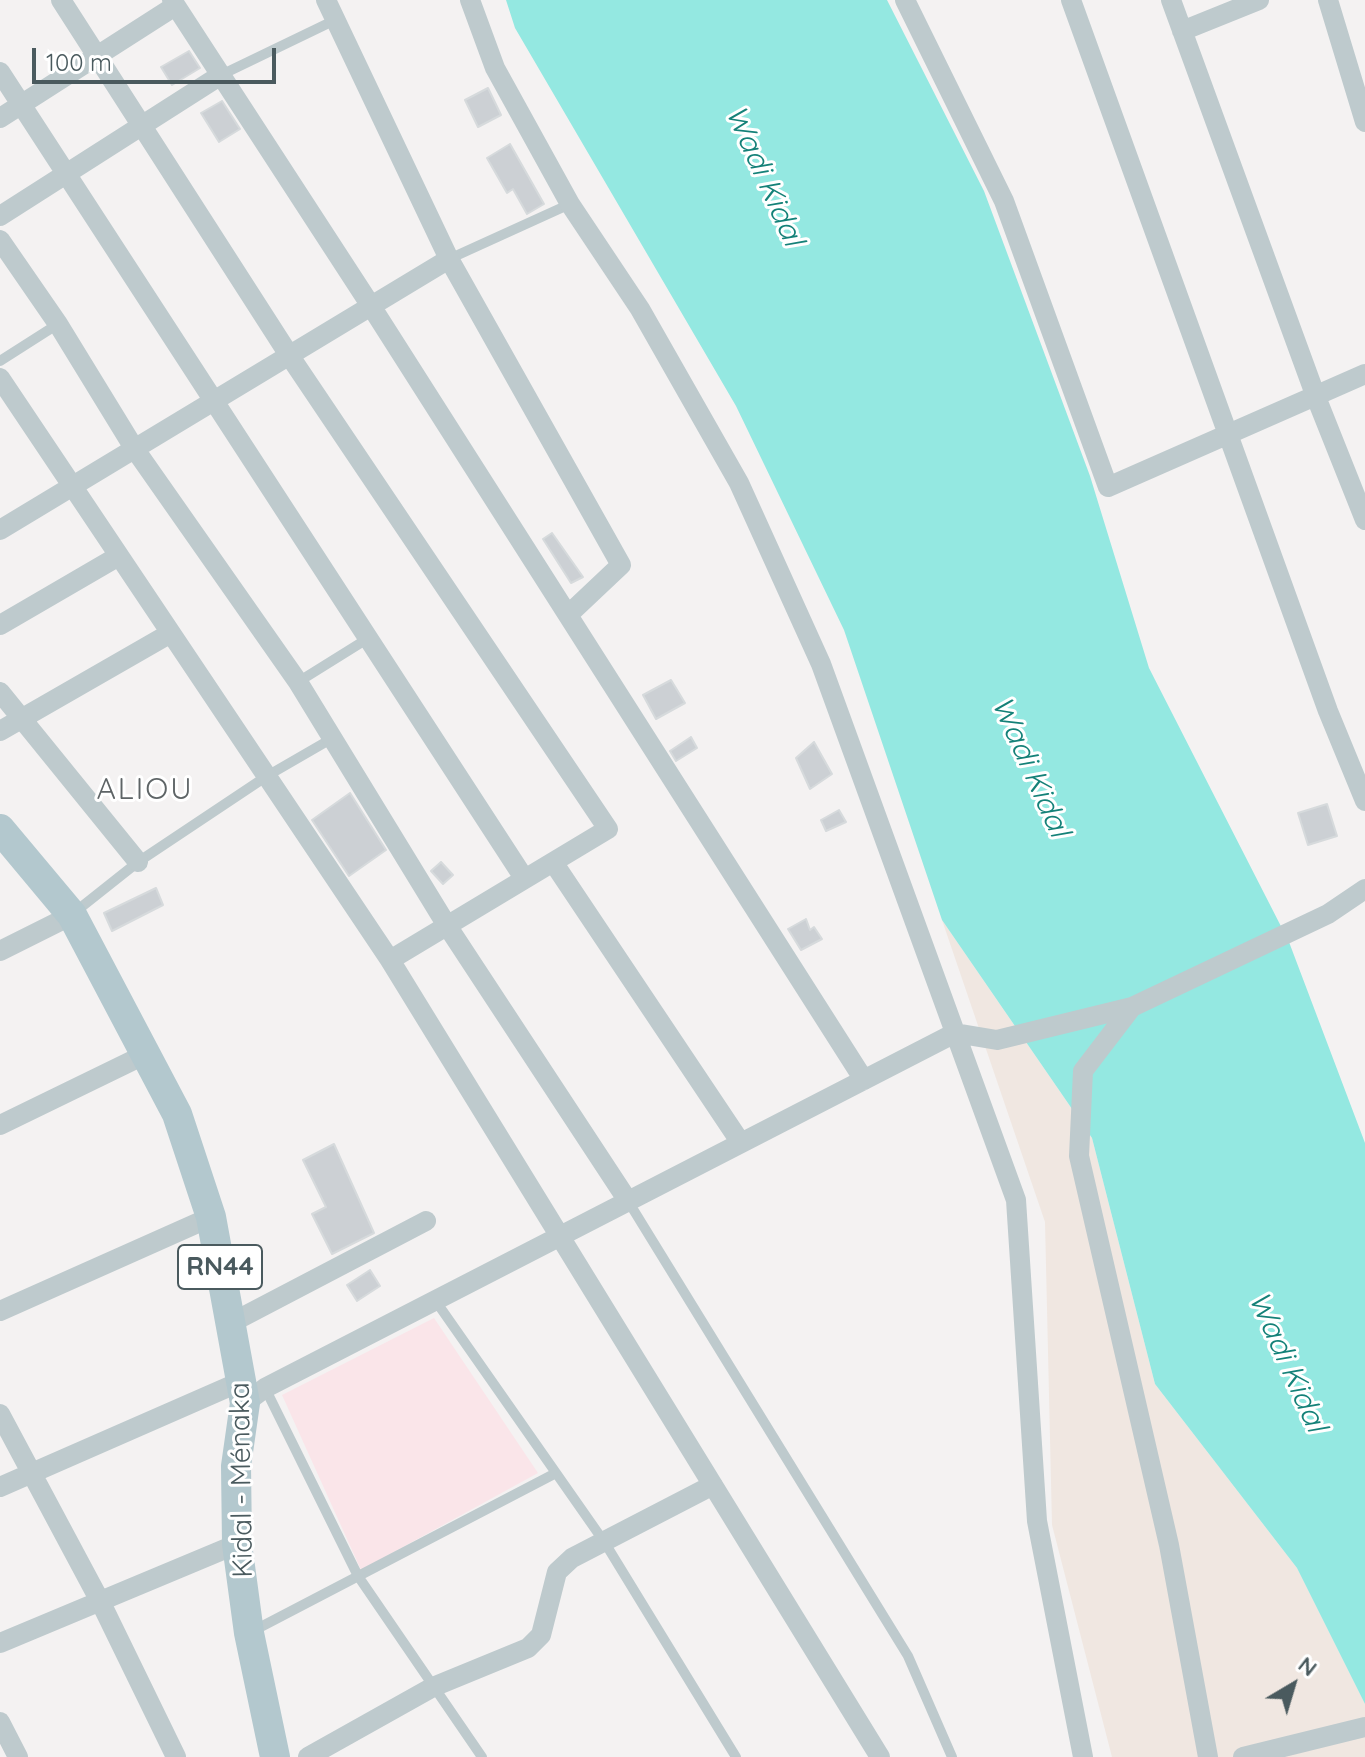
<!DOCTYPE html>
<meta charset="utf-8">
<style>
body{margin:0}
#map{position:relative;width:1365px;height:1757px;overflow:hidden;background:#f4f2f2;font-family:Quicksand,sans-serif}
canvas{display:block}
.north{position:absolute;left:1253px;top:1645px;width:80px;height:80px;-webkit-text-stroke:6px #fff;paint-order:stroke;rotate:38deg;font-size:22px;font-weight:700;line-height:32px;text-align:center;color:#4a5a5e}
.north::after{content:'';display:block;margin:auto;width:28px;height:36px;background:#4a5a5e;clip-path:polygon(50% 0,100% 100%,50% 72%,0 100%)}
.scale{position:absolute;left:32px;top:48px;width:244px;height:36px;box-sizing:border-box;border:4px solid #4a5a5e;border-top:0;padding-left:10px;font-size:24px;line-height:28px;white-space:nowrap;color:#4a5a5e;-webkit-text-stroke:6px #fff;paint-order:stroke}
</style>
<div id="map">
<canvas width="1365" height="1757"></canvas>
<div class="north">N</div>
<div class="scale">100 m</div>
</div>
<script>
const ctx = document.querySelector('canvas').getContext('2d');
ctx.lineJoin = 'round';
function paint(path, color) { ctx.fillStyle = color; ctx.fill(path, 'evenodd'); }
const poly = rows => new Path2D(rows.map(r => 'M' + r).join(''));
function trace(path, color, width, dash) { ctx.strokeStyle = color; ctx.lineWidth = width; ctx.lineCap = dash ? 'butt' : 'round'; ctx.setLineDash(dash || []); ctx.stroke(path); }
function drawText(font, color, halo, rows, align = 'center') {
  ctx.font = font + ' Quicksand,sans-serif'; ctx.lineWidth = 6; ctx.setLineDash([]); ctx.textBaseline = 'middle'; ctx.strokeStyle = halo; ctx.fillStyle = color; for (const [text, x, y, turn = 0] of rows) {
    ctx.save(); ctx.translate(x, y); ctx.rotate((+turn || 0) * Math.PI / 180); ctx.textAlign = isNaN(turn) ? turn : align; if (halo) ctx.strokeText(text, 0, 0); ctx.fillText(text, 0, 0); ctx.restore();
  }
}
const medical = poly([
 [434,1318,538,1473,361,1570,282,1395]
]);
const sand = poly([
 [942,920,1092,1138,1155,1384,1297,1568,1365,1704,1365,1757,1112,1757,1052,1525,1045,1222]
]);
const water = poly([
 [506,0,887,0,984,191,1090,476,1149,668,1289,942,1365,1143,1365,1704,1297,1568,1155,1384,1092,1138,942,920,844,630,736,406,515,28]
]);
const building = poly([
 [189,51,200,68,172,85,161,67,189,51],
 [488,88,501,115,478,127,465,100,488,88],
 [222,101,240,129,219,142,201,113,222,101],
 [510,144,544,204,527,214,513,189,507,193,487,158,510,144],
 [552,533,583,577,571,583,543,539,552,533],
 [671,680,685,703,656,719,643,695,671,680],
 [691,737,697,748,676,761,670,751,691,737],
 [814,742,832,774,810,789,796,758,814,742],
 [350,793,386,850,349,876,312,820,350,793],
 [1327,804,1337,836,1308,845,1298,813,1327,804],
 [839,810,846,822,826,831,821,820,839,810],
 [441,862,453,875,443,884,431,871,441,862],
 [156,888,163,905,112,931,104,913,156,888],
 [806,919,810,930,814,927,822,939,801,950,788,929,806,919],
 [334,1144,374,1233,332,1254,312,1214,326,1207,303,1160,334,1144],
 [370,1270,380,1286,357,1301,347,1285,370,1270]
]);
const service = poly([
 [221,75,333,21],
 [449,259,570,204],
 [0,361,58,324],
 [298,682,367,639],
 [75,912,138,862,267,776,331,739],
 [628,1201,908,1656,952,1757],
 [435,1300,605,1543,736,1757],
 [265,1388,358,1576,482,1757],
 [251,1632,556,1473]
]);
const minor = poly([
 [61,0,289,355,608,829,390,960],
 [172,0,371,306,864,1080],
 [326,0,449,259,621,565,568,615],
 [470,0,495,68,570,204,640,309,739,483,821,664,1016,1200,1037,1521,1083,1757],
 [905,0,1004,201,1108,487,1365,374],
 [1071,0,1328,711,1365,801],
 [1171,0,1316,397,1365,520],
 [1328,0,1365,122],
 [1182,31,1259,0],
 [0,72,524,878],
 [0,118,175,6],
 [0,216,221,75],
 [0,240,58,324,134,448,298,682,446,924,628,1201],
 [0,378,390,960,880,1757],
 [0,530,449,259],
 [0,625,117,557],
 [0,692,138,862],
 [0,731,169,634],
 [553,862,741,1143],
 [0,951,72,915],
 [1132,1007,1083,1071,1079,1156,1169,1545,1208,1757],
 [0,1125,146,1054],
 [0,1311,211,1217],
 [231,1323,426,1221],
 [245,1403,265,1388,955,1033,997,1040,1132,1007,1328,914,1365,889],
 [0,1414,101,1603,176,1757],
 [0,1487,242,1381],
 [0,1643,237,1544],
 [0,1722,18,1757],
 [308,1757,433,1687,528,1648,541,1635,557,1572,572,1558,713,1485],
 [1243,1757,1365,1727]
]);
const primary = poly([
 [0,829,72,915,177,1114,211,1217,245,1403,236,1466,237,1544,249,1633,275,1757]
]);
const shields = [
 [220,1267,84]
];
const shieldNames = [
 ["RN44",220,1267]
];
const streetNames = [
 ["Kidal - Ménaka",242,1480,-91]
];
const waterNames = [
 ["Wadi Kidal",764,176,66],
 ["Wadi Kidal",1030,767,66],
 ["Wadi Kidal",1287,1362,66]
];
const neighbourhoodNames = [
 ["ALIOU",145,790]
];
paint(medical, '#fae5e9');
paint(sand, '#f0e7e1');
paint(water, '#94e8e1');
paint(building, '#ccd0d4');
trace(building, '#d6dadc', 2);
trace(service, '#becacd', 10);
trace(minor, '#becacd', 20);
trace(primary, '#b3c8ce', 30);
for (const [x, y, w] of shields) { const box = new Path2D(); box.roundRect(x - w / 2, y - 22, w, 44, 6); ctx.fillStyle = '#fff'; ctx.fill(box); trace(box, '#4a5a5e', 2); }
drawText('bold 26px', '#4a5a5e', null, shieldNames);
drawText('28px', '#4a5a5e', '#fff', streetNames);
drawText('italic 30px', '#148178', '#fff', waterNames);
ctx.letterSpacing = '2px';
drawText('30px', '#5e6466', '#fff', neighbourhoodNames);
ctx.letterSpacing = '0px';
</script>
